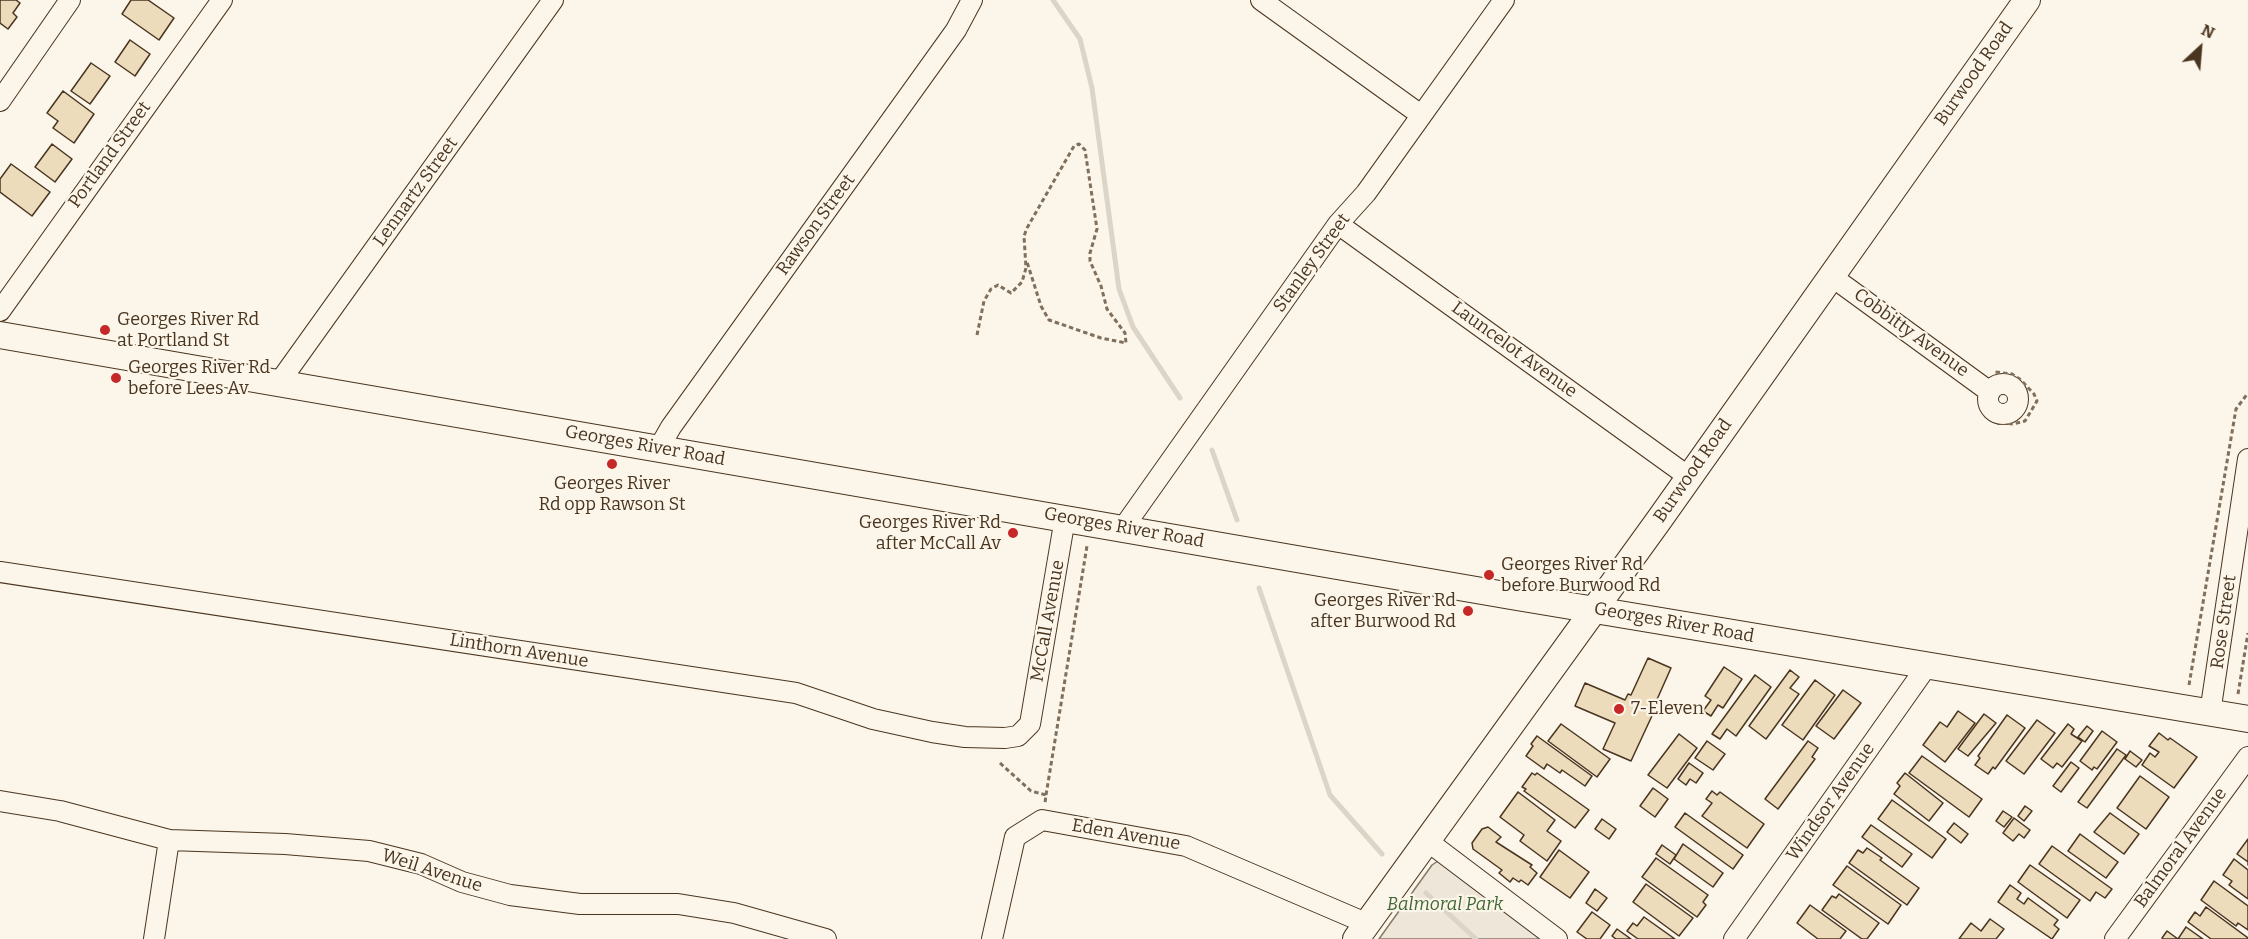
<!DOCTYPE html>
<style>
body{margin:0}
#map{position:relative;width:2248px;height:939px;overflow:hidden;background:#fbf6e9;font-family:Bitter,serif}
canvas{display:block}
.north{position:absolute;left:2170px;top:18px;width:60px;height:60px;-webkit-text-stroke:4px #fbf6e9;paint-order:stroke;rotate:26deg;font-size:16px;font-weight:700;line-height:24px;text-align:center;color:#4a3520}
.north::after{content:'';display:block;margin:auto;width:21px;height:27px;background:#4a3520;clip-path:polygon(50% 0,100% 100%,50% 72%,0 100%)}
</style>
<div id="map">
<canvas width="2248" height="939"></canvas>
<div class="north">N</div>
</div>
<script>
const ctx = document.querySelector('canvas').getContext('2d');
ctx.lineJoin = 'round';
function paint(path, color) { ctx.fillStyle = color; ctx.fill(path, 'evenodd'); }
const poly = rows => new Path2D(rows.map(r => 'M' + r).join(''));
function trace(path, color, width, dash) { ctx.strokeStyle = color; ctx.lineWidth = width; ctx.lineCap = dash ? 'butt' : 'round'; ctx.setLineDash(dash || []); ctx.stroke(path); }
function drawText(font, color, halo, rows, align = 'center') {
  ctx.font = font + ' Bitter,serif'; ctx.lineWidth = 4.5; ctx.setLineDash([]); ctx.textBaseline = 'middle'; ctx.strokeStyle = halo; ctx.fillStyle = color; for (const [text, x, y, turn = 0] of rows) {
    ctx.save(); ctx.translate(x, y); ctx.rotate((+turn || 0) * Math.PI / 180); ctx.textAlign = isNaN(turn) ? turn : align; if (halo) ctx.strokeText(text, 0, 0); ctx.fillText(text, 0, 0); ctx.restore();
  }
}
const green = poly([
 [1438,861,1444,862,1547,939,1379,939,1432,865,1438,861]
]);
const stream = poly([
 [1053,0,1080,39,1092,88,1119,289,1133,327,1180,398],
 [1212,450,1237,520],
 [1259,588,1330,795,1382,854],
 [1426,893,1476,939]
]);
const building = poly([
 [0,0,16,0,20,3,13,13,17,17,8,29,0,23,0,0],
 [131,0,148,0,174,18,159,40,122,14,131,0],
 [130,40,150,54,135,76,115,62,130,40],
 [91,63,110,76,90,104,71,91,91,63],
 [63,91,94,114,74,143,53,128,58,121,47,113,63,91],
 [52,144,72,159,55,182,35,167,52,144],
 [11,164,50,192,32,216,0,192,0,179,11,164],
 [1648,658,1671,668,1655,704,1657,705,1631,761,1603,749,1615,723,1575,706,1585,683,1625,700,1628,694,1631,695,1648,658],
 [1724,667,1742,679,1723,708,1718,705,1711,716,1703,711,1711,700,1705,696,1724,667],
 [1790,670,1799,677,1790,688,1799,694,1766,739,1749,726,1790,670],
 [1755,675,1771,687,1736,736,1727,729,1720,739,1712,734,1755,675],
 [1815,680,1835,695,1803,740,1782,725,1815,680],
 [1843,690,1861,703,1834,739,1816,726,1843,690],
 [1958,711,1975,723,1945,762,1923,745,1940,722,1947,727,1958,711],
 [1984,714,1996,723,1968,756,1958,749,1984,714],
 [2007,715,2025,728,1995,769,1993,767,1988,774,1975,765,1980,758,1978,756,2007,715],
 [2037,720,2055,733,2024,774,2006,761,2037,720],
 [1561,724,1610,759,1597,777,1548,741,1561,724],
 [2068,724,2074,729,2071,734,2082,741,2062,767,2057,763,2053,768,2041,759,2068,724],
 [2087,726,2093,731,2085,742,2078,737,2087,726],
 [2102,731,2117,742,2097,769,2094,767,2092,770,2080,761,2102,731],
 [2159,733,2168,740,2170,738,2197,757,2174,788,2142,765,2150,753,2155,757,2159,752,2149,746,2159,733],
 [1679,734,1697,748,1667,788,1648,775,1679,734],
 [1537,736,1592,776,1585,786,1562,770,1560,773,1547,764,1544,769,1526,756,1533,746,1531,744,1537,736],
 [1707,741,1725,754,1713,770,1695,758,1707,741],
 [1808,741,1818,748,1812,757,1815,759,1778,809,1765,799,1808,741],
 [2117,749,2126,755,2087,808,2078,802,2117,749],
 [2130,751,2142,760,2136,767,2125,759,2130,751],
 [1922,756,1982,799,1969,817,1909,773,1922,756],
 [2071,762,2079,768,2061,792,2053,786,2071,762],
 [1689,763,1703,773,1696,783,1690,779,1686,785,1678,779,1689,763],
 [1532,773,1535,775,1537,773,1589,810,1575,828,1524,791,1526,789,1522,787,1532,773],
 [1905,773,1943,803,1929,821,1894,794,1900,786,1897,783,1905,773],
 [2140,776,2169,797,2146,829,2117,808,2140,776],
 [1653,788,1668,799,1655,817,1640,806,1653,788],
 [1712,791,1717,795,1720,792,1764,824,1747,848,1702,816,1712,803,1706,799,1712,791],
 [1518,792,1555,820,1547,831,1561,841,1547,861,1520,841,1524,835,1500,817,1518,792],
 [1892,800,1946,839,1932,858,1878,819,1892,800],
 [2025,806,2032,811,2024,821,2018,816,2025,806],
 [2003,811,2012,817,2004,827,1996,821,2003,811],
 [1685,813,1743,855,1733,869,1675,827,1685,813],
 [2110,813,2139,834,2124,854,2094,832,2110,813],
 [2014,818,2030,830,2024,838,2019,834,2013,841,2003,833,2014,818],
 [1602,819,1616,829,1609,839,1595,829,1602,819],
 [1954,823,1968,834,1961,843,1947,832,1954,823],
 [1871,825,1912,854,1902,867,1862,837,1871,825],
 [1488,827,1501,837,1496,842,1532,865,1530,867,1537,873,1528,885,1521,880,1519,882,1513,878,1510,882,1499,873,1502,870,1473,849,1472,843,1482,829,1488,827],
 [2080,834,2118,862,2106,878,2068,851,2080,834],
 [2248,839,2248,865,2248,862,2237,854,2248,839],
 [1683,844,1723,873,1713,887,1674,859,1683,844],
 [1662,845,1676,855,1670,864,1656,854,1662,845],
 [2052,846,2112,889,2105,898,2096,892,2090,901,2039,864,2052,846],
 [1867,848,1882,858,1880,860,1919,888,1907,905,1849,863,1858,850,1863,853,1867,848],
 [1559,850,1589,872,1570,898,1540,877,1559,850],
 [1656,858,1708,895,1703,902,1706,905,1697,917,1642,877,1656,858],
 [2234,859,2248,870,2248,899,2229,885,2232,881,2223,875,2234,859],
 [2030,865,2080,900,2067,918,2018,882,2030,865],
 [1847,866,1901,905,1888,924,1833,885,1847,866],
 [2214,881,2248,906,2248,930,2238,923,2236,926,2201,900,2214,881],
 [1646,884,1693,918,1679,936,1633,902,1646,884],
 [2010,885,2021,893,2017,899,2024,904,2028,898,2058,920,2054,925,2059,929,2052,939,1998,902,2010,885],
 [1595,889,1607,898,1597,911,1586,903,1595,889],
 [1839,894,1879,923,1867,939,1862,939,1822,910,1832,896,1836,898,1839,894],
 [1810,905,1846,931,1840,939,1818,939,1797,923,1810,905],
 [2206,907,2248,938,2248,939,2211,939,2188,922,2195,912,2200,916,2206,907],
 [1592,912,1610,925,1600,939,1587,939,1577,932,1592,912],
 [1644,917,1675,939,1638,939,1627,931,1633,923,1637,926,1644,917],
 [1990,919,2004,929,1996,939,1959,939,1971,923,1981,931,1990,919],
 [2186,927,2203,939,2163,939,2162,938,2167,931,2178,939,2186,927],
 [1617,929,1631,939,1616,939,1612,936,1617,929]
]);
const path = poly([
 [977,335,984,301,991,289,998,285,1011,293,1022,282,1026,268,1024,236,1027,228,1074,146,1079,144,1085,150,1097,229,1090,253,1090,261,1101,286,1107,309,1125,333,1126,343,1101,338,1049,320,1041,306,1027,262],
 [1984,409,1992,419,2001,423,2013,424,2025,421,2037,401,2034,394,2021,380,2012,374,1995,372],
 [2189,685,2236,409,2248,393],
 [2238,694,2248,633],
 [1000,763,1031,791,1046,795,1045,803],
 [1046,795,1087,546]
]);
const minor = poly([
 [1261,0,1421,115],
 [0,101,70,0],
 [1338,224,1689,477],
 [1831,276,1990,392],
 [0,311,222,0],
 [278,384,553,0],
 '1988 399a15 15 0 1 1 30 0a15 15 0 1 1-30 0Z',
 [659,448,671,427,956,30,972,0],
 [1123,528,1338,224,1366,193,1504,0],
 [0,572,796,693,873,719,932,732,965,737,1005,738,1018,736,1030,724,1065,518],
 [2210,713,2248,459],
 [0,801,60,811,169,840,285,844,369,851,421,864,462,882,510,895,580,904,678,904,734,913,826,939],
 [1426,840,1557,939],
 [154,939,169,840],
 [992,939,1015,837,1042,820,1186,846,1368,924],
 [1734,939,1927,666],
 [2115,939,2248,757]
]);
const major = poly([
 [0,335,1511,596,2248,719],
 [1356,939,1659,520,2027,0]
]);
const markers = [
 [105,330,6,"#c62828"],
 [116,378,6,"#c62828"],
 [612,464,6,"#c62828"],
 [1013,533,6,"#c62828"],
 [1489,575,6,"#c62828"],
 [1468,611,6,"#c62828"],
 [1619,709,6,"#c62828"]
];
const streetNames = [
 ["Burwood Road",1974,74,-55],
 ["Portland Street",110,155,-54],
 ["Lennartz Street",416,192,-54],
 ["Rawson Street",816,225,-54],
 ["Stanley Street",1312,263,-54],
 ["Cobbitty Avenue",1911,333,36],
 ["Launcelot Avenue",1514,350,36],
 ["Georges River Road",645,446,10],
 ["Burwood Road",1693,471,-55],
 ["Georges River Road",1124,528,10],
 ["McCall Avenue",1048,621,-80],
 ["Rose Street",2224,622,-82],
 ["Georges River Road",1674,623,10],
 ["Linthorn Avenue",519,651,9],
 ["Windsor Avenue",1831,802,-55],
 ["Eden Avenue",1126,835,10],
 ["Balmoral Avenue",2181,848,-54],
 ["Weil Avenue",432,871,18]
];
const poiNames = [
 ["Georges River Rd",117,320],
 ["at Portland St",117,341],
 ["Georges River Rd",128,368],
 ["before Lees Av",128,389],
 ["Georges River",612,484,"center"],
 ["Rd opp Rawson St",612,505,"center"],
 ["Georges River Rd",1001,523,"right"],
 ["after McCall Av",1001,544,"right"],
 ["Georges River Rd",1501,565],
 ["before Burwood Rd",1501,586],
 ["Georges River Rd",1456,601,"right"],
 ["after Burwood Rd",1456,622,"right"],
 ["7-Eleven",1631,709]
];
const parkNames = [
 ["Balmoral Park",1445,905]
];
paint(green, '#ede6d9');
trace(green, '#887966', 1.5);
trace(stream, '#dcd4c6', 5);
paint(building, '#ecdcbc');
trace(building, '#4a3520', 1.5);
trace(minor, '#4a3520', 22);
trace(major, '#4a3520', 28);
trace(path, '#7f6f5c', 3, [4.5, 3]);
trace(minor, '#fbf6e9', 20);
trace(major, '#fbf6e9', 26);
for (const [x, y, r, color] of markers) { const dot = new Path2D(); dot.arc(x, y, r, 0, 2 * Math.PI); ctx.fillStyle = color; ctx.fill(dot); trace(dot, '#fbf6e9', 2); }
drawText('18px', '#4a3520', '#fbf6e9', streetNames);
drawText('18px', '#4a3520', '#fbf6e9', poiNames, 'left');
drawText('italic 18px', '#436837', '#fbf6e9', parkNames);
</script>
